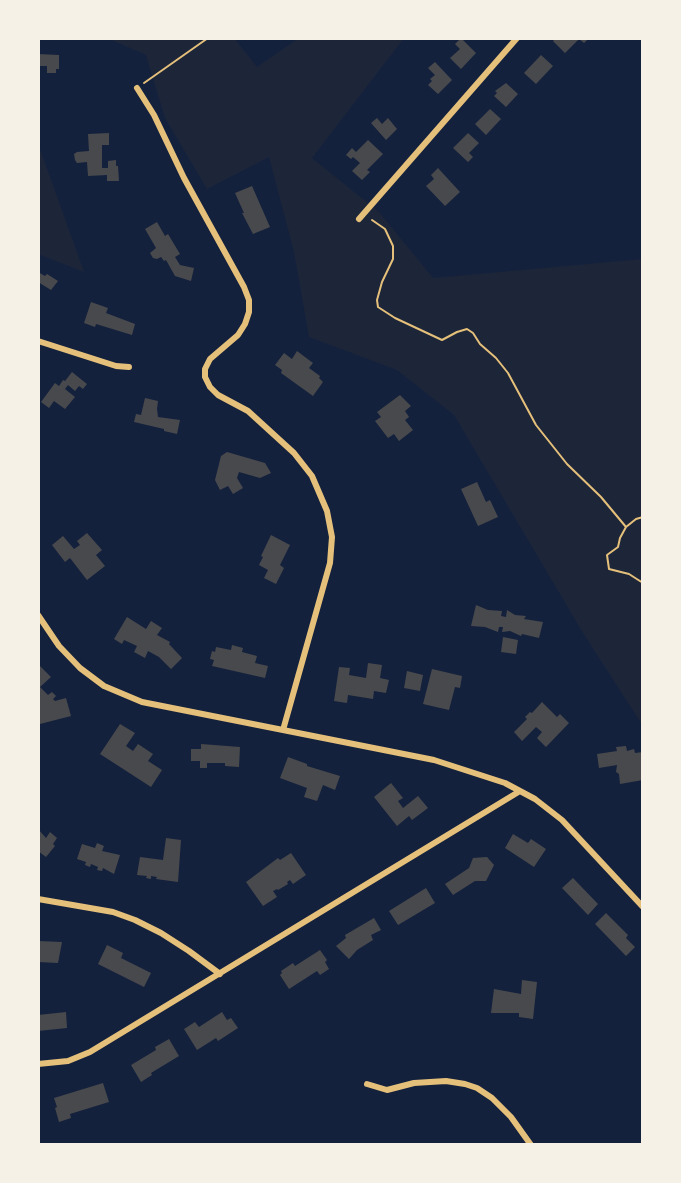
<!DOCTYPE html>
<style>
body{margin:0}
#map{position:relative;width:681px;height:1183px;overflow:hidden;background:#14213d;font-family:"Archivo Narrow",sans-serif}
canvas{display:block}
.frame{position:absolute;inset:0;border:40px solid #f6f1e7;pointer-events:none}
</style>
<div id="map">
<canvas width="681" height="1183"></canvas>
<div class="frame"></div>
</div>
<script>
const ctx = document.querySelector('canvas').getContext('2d');
ctx.lineJoin = 'round';
function paint(path, color) { ctx.fillStyle = color; ctx.fill(path, 'evenodd'); }
const poly = rows => new Path2D(rows.map(r => 'M' + r).join(''));
function trace(path, color, width, dash) { ctx.strokeStyle = color; ctx.lineWidth = width; ctx.lineCap = dash ? 'butt' : 'round'; ctx.setLineDash(dash || []); ctx.stroke(path); }
const green = poly([
 [107,38,234,38,257,67,299,38,404,38,312,158,379,212,433,278,643,259,643,726,583,633,454,415,397,370,309,337,294,252,269,157,207,189,165,118,146,55],
 [38,146,40,149,84,272,38,254]
]);
const building = poly([
 [461,38,476,53,461,69,450,58,460,49,455,44],
 [556,38,589,38,584,43,579,39,565,53,553,41],
 [38,54,59,55,59,69,56,69,56,73,47,73,47,66,38,66],
 [541,55,553,66,536,84,524,73],
 [435,62,452,80,438,94,428,85,432,81,430,79,435,75,428,68],
 [506,83,518,94,506,107,494,96,497,93,495,91],
 [490,109,501,119,486,135,475,124],
 [377,118,382,124,388,118,397,129,386,140,371,123],
 [109,133,109,145,102,145,102,168,108,168,108,161,116,160,116,166,118,166,119,181,107,181,107,175,88,176,87,162,77,163,75,160,74,154,77,152,89,151,88,134],
 [468,133,479,143,469,153,473,157,468,162,453,148],
 [368,140,383,154,367,170,370,172,362,180,352,171,360,163,353,157,351,159,346,155,352,148,356,152],
 [438,168,460,192,445,206,426,186,434,179,431,175],
 [252,186,270,227,253,234,242,213,244,213,235,193],
 [157,222,165,236,168,234,180,254,175,257,180,265,194,268,191,281,175,276,166,260,164,261,161,257,157,259,153,258,150,253,156,248,145,229],
 [38,272,45,276,47,274,58,281,51,290,38,282],
 [91,302,108,308,106,313,135,324,132,335,96,324,95,327,84,323],
 [297,351,313,363,309,368,320,376,319,378,323,382,313,396,281,373,282,370,275,365,284,353,292,359],
 [72,372,87,384,83,389,79,386,75,391,68,385,65,389,75,397,65,409,54,401,49,408,41,402,55,383,59,386,63,380,65,381],
 [400,395,411,406,405,411,409,417,405,420,413,430,399,441,394,434,388,438,375,421,381,417,377,412],
 [145,398,158,401,157,409,158,417,180,420,177,434,164,431,164,429,134,422,136,414,141,415],
 [227,452,265,463,271,473,260,478,239,472,237,478,243,488,233,494,228,486,220,490,215,480,221,456],
 [477,482,486,502,490,500,498,517,478,526,461,489],
 [87,533,102,550,96,555,105,566,87,580,70,558,65,562,52,545,63,536,74,549,80,545,77,541],
 [271,535,290,545,280,565,284,568,276,584,264,578,268,570,259,565,263,557,261,556],
 [476,605,488,610,502,611,501,616,506,617,507,610,515,615,526,616,524,619,543,622,539,638,522,634,521,636,510,631,502,632,503,627,499,627,498,632,485,627,471,626],
 [127,617,146,629,151,621,162,628,157,635,170,642,169,644,182,658,171,669,159,657,148,651,145,658,134,652,137,646,124,640,122,644,114,639],
 [503,637,518,640,516,654,501,652],
 [232,645,243,648,242,652,257,656,255,663,268,666,265,678,212,666,214,660,210,659,212,651,215,652,216,647,231,650],
 [368,663,382,665,380,678,389,680,386,693,374,691,373,699,348,695,347,703,334,701,339,667,350,668,349,675,366,678],
 [38,664,51,677,40,687,48,695,52,692,56,696,53,699,55,701,66,698,71,716,40,724,38,716],
 [432,669,462,676,460,688,455,687,449,710,423,704],
 [407,671,423,675,420,691,404,688],
 [542,702,557,717,560,714,569,723,546,747,537,738,542,732,536,727,522,741,514,732,527,719,525,717,530,712,532,713],
 [120,724,135,733,126,746,133,751,138,744,153,754,148,761,162,770,151,787,100,754],
 [201,744,240,747,239,767,225,766,225,763,207,763,207,768,200,768,200,761,191,761,191,749,201,749],
 [626,746,627,751,634,749,635,753,643,752,643,780,620,784,619,774,616,772,617,765,599,768,597,754,617,751,616,747],
 [288,757,307,764,307,766,340,776,335,790,323,785,317,801,304,797,307,788,280,778],
 [391,783,403,798,398,801,403,808,418,796,428,808,412,820,409,816,397,826,374,797],
 [38,829,46,838,50,832,57,838,53,844,55,846,46,857,38,851],
 [513,834,528,843,531,839,546,849,534,867,505,848],
 [166,838,181,840,178,882,156,879,157,877,151,876,151,879,146,878,147,876,137,875,140,857,163,860],
 [97,843,104,846,102,851,120,855,114,874,103,868,102,871,97,870,98,867,91,864,90,867,85,865,86,862,77,859,82,844,95,848],
 [291,853,306,875,293,884,290,880,287,882,288,884,278,890,277,889,273,891,277,897,263,906,246,882,278,858,280,860],
 [487,857,494,865,486,881,475,881,453,895,445,884,469,868,473,858],
 [573,878,598,904,588,915,562,888],
 [426,888,435,903,398,925,389,911],
 [606,913,628,935,626,938,635,947,626,956,595,924],
 [374,918,381,930,371,935,373,940,357,950,349,959,336,946,346,938,345,935],
 [38,941,62,942,58,963,38,962],
 [107,945,123,953,121,958,151,973,144,987,98,964],
 [320,950,327,960,325,962,329,969,320,975,317,971,289,989,280,975,282,973,281,971,293,963,295,966],
 [522,980,537,982,533,1019,519,1017,519,1013,491,1013,494,989,521,994],
 [66,1012,67,1028,38,1031,38,1015],
 [222,1012,227,1020,231,1018,238,1028,218,1041,216,1038,197,1050,184,1029,195,1022,199,1027],
 [169,1039,179,1056,151,1073,152,1075,141,1082,131,1065,156,1050,155,1047],
 [103,1083,109,1102,70,1114,71,1118,59,1122,55,1108,57,1107,54,1098]
]);
const path = poly([
 [144,83,208,38],
 [372,220,385,229,393,246,393,259,382,282,377,300,378,307,395,318,442,340,457,332,467,329,473,333,480,344,496,358,508,373,536,425,567,464,601,497,626,527],
 [643,517,636,519,626,527,620,538,618,547,607,555,609,569,629,574,643,583]
]);
const minor = poly([
 [137,88,154,115,184,178,244,287,249,300,249,312,245,324,238,335,210,359,205,369,205,377,210,387,218,395,248,411,294,453,312,476,327,511,332,537,330,563,283,730],
 [359,219,517,38],
 [38,341,116,366,129,367],
 [38,615,59,646,80,668,104,686,142,702,434,760,505,783,535,799,562,820,643,907],
 [38,899,113,912,135,920,161,933,189,951,220,974],
 [38,1064,68,1061,90,1052,520,791],
 [367,1084,387,1090,414,1083,446,1081,465,1084,477,1088,492,1098,511,1117,531,1145]
]);
paint(green, '#1d2539');
paint(building, '#48494c');
trace(path, '#e5c07b', 2);
trace(minor, '#e5c07b', 6);
</script>
